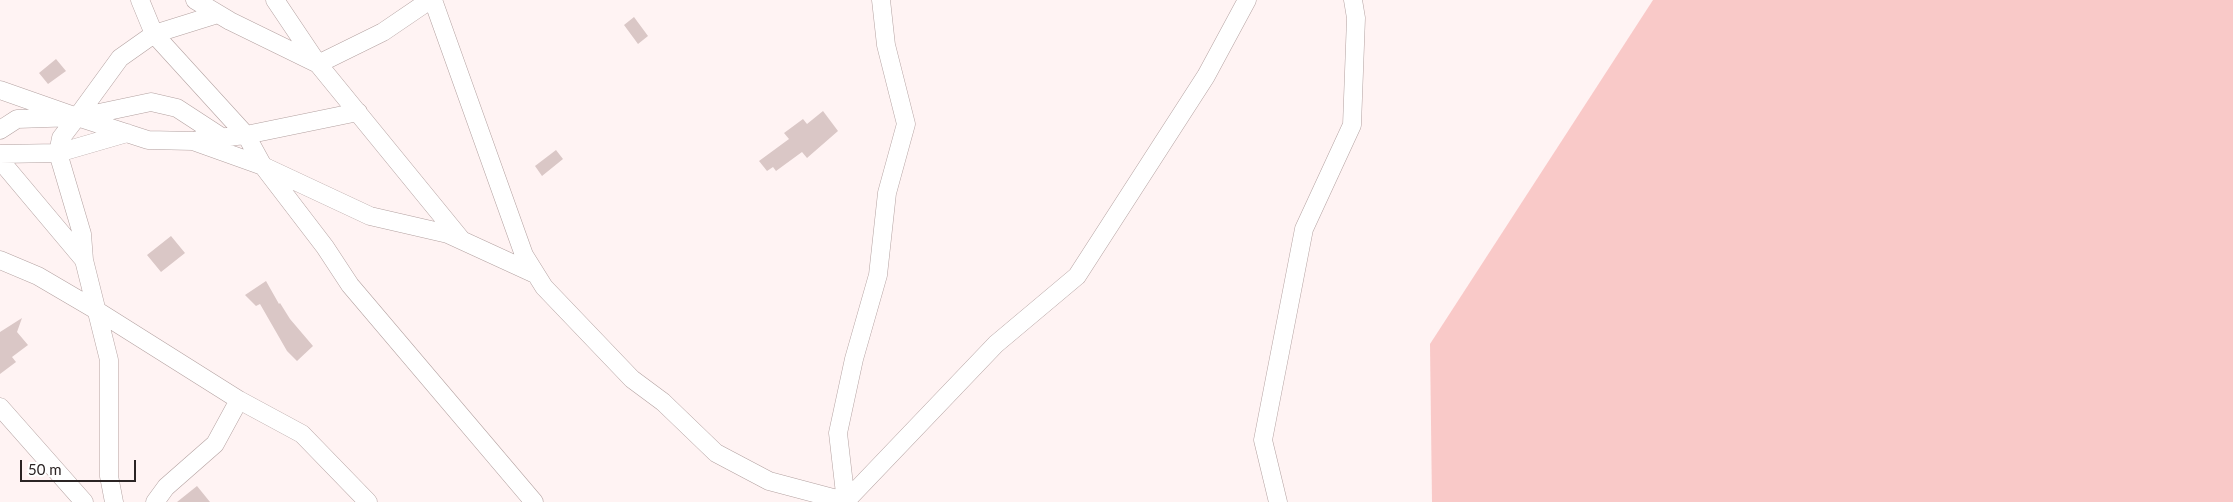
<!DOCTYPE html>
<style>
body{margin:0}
#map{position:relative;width:2233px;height:502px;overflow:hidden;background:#fff3f3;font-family:Lato,sans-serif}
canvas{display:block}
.scale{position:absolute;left:20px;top:460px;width:116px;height:22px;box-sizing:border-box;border:2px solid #2b2424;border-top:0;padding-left:6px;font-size:15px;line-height:18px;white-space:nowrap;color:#2b2424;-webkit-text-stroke:4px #fff;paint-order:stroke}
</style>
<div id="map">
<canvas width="2233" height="502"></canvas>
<div class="scale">50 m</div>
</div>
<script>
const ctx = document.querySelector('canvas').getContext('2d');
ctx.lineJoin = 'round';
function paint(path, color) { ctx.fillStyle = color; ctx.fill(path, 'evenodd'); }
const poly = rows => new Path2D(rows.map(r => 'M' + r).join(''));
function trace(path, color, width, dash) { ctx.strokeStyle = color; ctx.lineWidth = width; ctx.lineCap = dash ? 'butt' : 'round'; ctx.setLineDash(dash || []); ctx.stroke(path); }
const green = poly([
 [1653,0,2233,0,2233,502,1432,502,1430,344]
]);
const building = poly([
 [634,17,648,36,638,44,624,25],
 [56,59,66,71,48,84,39,73],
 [823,111,838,131,807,158,802,152,776,171,773,167,767,171,759,161,789,139,784,133,803,119,807,124],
 [556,150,563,159,542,176,535,166],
 [171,236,185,253,161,272,147,255],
 [266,281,279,304,280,303,290,319,313,346,297,361,287,351,260,304,256,306,245,295],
 [22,318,17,332,28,345,12,357,16,362,0,374,0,332],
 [197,486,210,502,177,502]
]);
const minor = poly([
 [140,0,154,34,246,135,263,166,325,247,350,285,534,502],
 [195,0,230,21,318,64,460,238],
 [275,0,318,64,383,32,430,0],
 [433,0,524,255,544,287,632,379,663,402,716,453,769,481,848,502],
 [0,90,77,117,17,119,0,130],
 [77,117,120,58,154,34,218,14],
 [80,117,151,102,177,108,223,138],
 [198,140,246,135,358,112],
 [0,154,58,153,127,133],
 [0,160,84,260],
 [0,260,38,276,96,310,239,400,302,434,368,502],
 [0,407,84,502],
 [846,501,996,344,1077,276,1206,76,1247,0],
 [114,502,109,476,109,360,84,260,82,234,58,153,61,138,77,117,148,140,193,141,263,166,370,216,448,234,533,273],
 [155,502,166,487,215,444,239,400],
 [846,502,838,433,854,359,878,275,887,193,906,124,886,45,881,0],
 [1278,502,1263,440,1304,229,1352,125,1356,18,1353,0]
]);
paint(green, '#f9c9c8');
paint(building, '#dac7c6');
trace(minor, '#b3a1a0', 19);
trace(minor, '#fff', 18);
</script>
